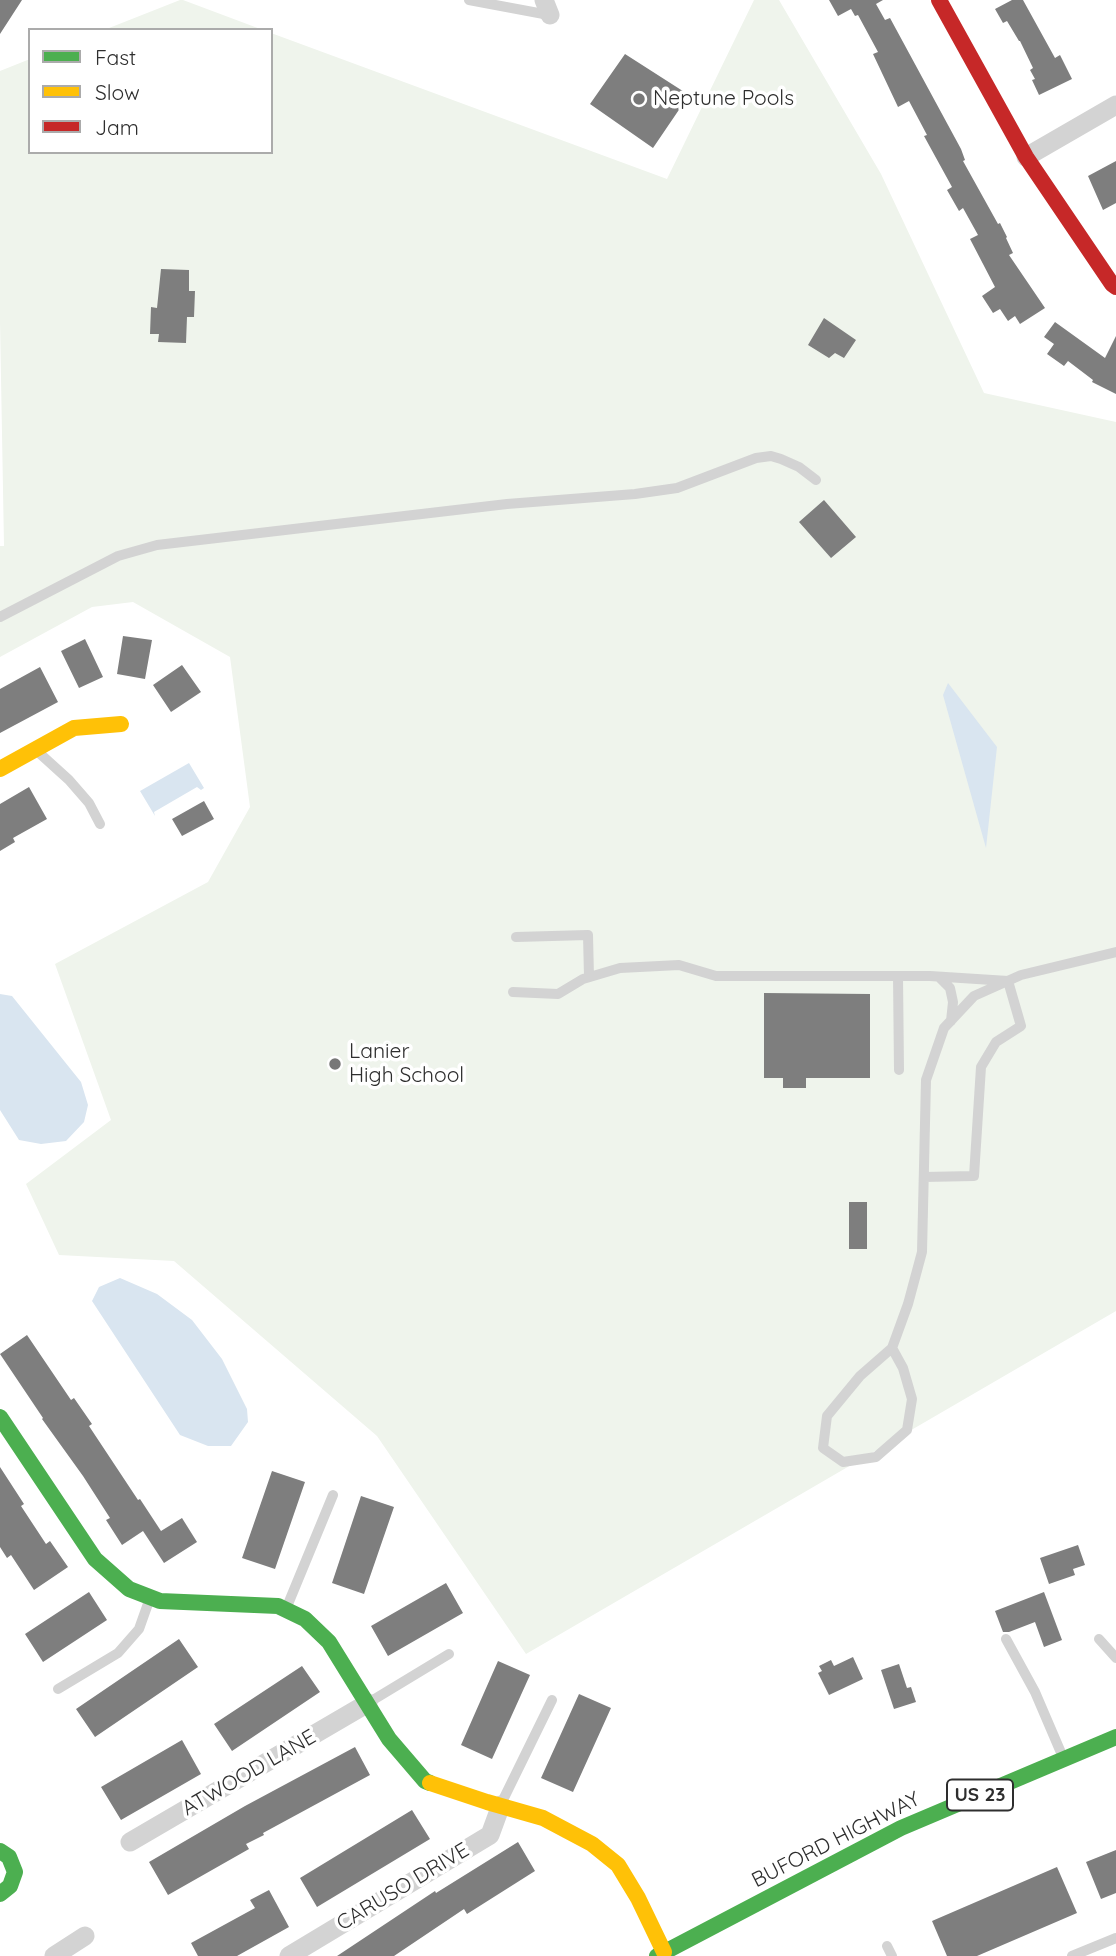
<!DOCTYPE html>
<style>
body{margin:0}
#map{position:relative;width:1116px;height:1956px;overflow:hidden;background:#fff;font-family:Quicksand,sans-serif}
canvas{display:block}
.legend{position:absolute;left:28px;top:28px;width:245px;height:126px;box-sizing:border-box;background:#fff;border:2px solid #ababab;margin:0;padding:9px 12px;list-style:none;font-size:21px;color:#2e2e2e}
.legend li{display:flex;align-items:center;gap:14px;height:35px}
.legend b{width:35px;border:2px solid #ababab}
</style>
<div id="map">
<canvas width="1116" height="1956"></canvas>
<ul class="legend">
<li><b style="height:9px;background:#4caf50"></b>Fast</li>
<li><b style="height:9px;background:#ffc107"></b>Slow</li>
<li><b style="height:9px;background:#c62828"></b>Jam</li>
</ul>
</div>
<script>
const ctx = document.querySelector('canvas').getContext('2d');
ctx.lineJoin = 'round';
function paint(path, color) { ctx.fillStyle = color; ctx.fill(path, 'evenodd'); }
const poly = rows => new Path2D(rows.map(r => 'M' + r).join(''));
function trace(path, color, width, dash) { ctx.strokeStyle = color; ctx.lineWidth = width; ctx.lineCap = dash ? 'butt' : 'round'; ctx.setLineDash(dash || []); ctx.stroke(path); }
function drawText(font, color, halo, rows, align = 'center') {
  ctx.font = font + ' Quicksand,sans-serif'; ctx.lineWidth = 7; ctx.setLineDash([]); ctx.textBaseline = 'middle'; ctx.strokeStyle = halo; ctx.fillStyle = color; for (const [text, x, y, turn = 0] of rows) {
    ctx.save(); ctx.translate(x, y); ctx.rotate((+turn || 0) * Math.PI / 180); ctx.textAlign = isNaN(turn) ? turn : align; if (halo) ctx.strokeText(text, 0, 0); ctx.fillText(text, 0, 0); ctx.restore();
  }
}
const green = poly([
 [180,0,183,0,263,30,104,30],
 [754,0,779,0,881,174,984,393,1116,422,1116,1311,526,1654,377,1436,174,1261,59,1255,26,1184,111,1120,55,964,208,882,250,807,230,657,133,602,92,607,0,657,0,546,4,546,0,321,0,71,30,59,30,152,271,152,271,33,667,179]
]);
const water = poly([
 [948,683,997,747,986,848,943,695],
 [189,763,204,788,201,790,197,787,154,812,155,816,140,791],
 [0,994,12,996,81,1082,88,1105,84,1122,66,1141,41,1144,19,1140,0,1110],
 [120,1278,157,1294,192,1320,222,1359,247,1409,248,1422,231,1446,208,1446,180,1435,92,1301,99,1287]
]);
const building = poly([
 [0,0,22,0,0,34],
 [829,0,883,0,876,4,885,20,890,18,961,149,965,160,963,161,998,224,1000,223,1007,237,1006,238,1013,253,1009,255,1045,308,1020,324,1015,316,1008,321,1000,309,993,313,982,296,995,287,970,239,978,235,963,208,959,211,947,190,952,187,924,136,927,135,909,101,898,107,873,54,878,52,858,15,855,16,851,9,838,16],
 [1012,0,1023,0,1055,58,1060,55,1072,79,1039,95,1032,80,1035,79,1030,70,1033,68,1020,41,1019,41,1007,21,1003,23,995,9],
 [625,54,689,95,653,148,590,104],
 [1116,161,1116,203,1103,210,1088,176],
 [161,269,189,270,189,291,195,291,194,317,187,317,186,343,158,342,159,334,150,334,151,307,157,308],
 [824,318,856,340,844,358,835,353,829,358,808,345],
 [1055,322,1105,358,1116,336,1116,394,1092,382,1093,380,1068,361,1064,366,1047,354,1054,344,1044,337],
 [824,500,856,537,831,558,799,522],
 [123,636,152,640,145,679,117,674],
 [85,639,103,677,79,688,61,651],
 [182,665,201,692,171,712,153,685],
 [40,667,58,702,0,733,0,689],
 [29,787,47,819,13,838,15,842,0,851,0,804],
 [204,801,214,819,182,836,172,819],
 [764,993,870,994,870,1078,806,1078,806,1088,783,1088,783,1078,764,1078],
 [849,1202,867,1202,867,1249,849,1249],
 [27,1335,71,1400,74,1398,92,1424,89,1426,138,1500,140,1499,161,1531,182,1518,197,1542,164,1563,143,1531,122,1545,106,1520,110,1518,83,1476,42,1419,43,1418,0,1354],
 [0,1467,24,1504,21,1506,46,1544,50,1541,68,1567,34,1590,11,1555,7,1558,0,1547],
 [272,1471,305,1482,275,1569,242,1558],
 [361,1496,394,1507,364,1594,332,1583],
 [1078,1545,1085,1565,1073,1569,1075,1575,1049,1584,1040,1558],
 [446,1583,463,1613,388,1656,371,1626],
 [89,1592,107,1620,43,1662,25,1634],
 [1044,1592,1062,1640,1044,1647,1035,1622,1009,1632,1003,1632,995,1611],
 [179,1639,198,1667,95,1737,76,1709],
 [853,1657,863,1679,829,1695,818,1673,822,1671,819,1666,831,1660,834,1666],
 [498,1661,530,1675,492,1759,461,1745],
 [899,1664,907,1688,911,1687,916,1702,894,1709,881,1670],
 [302,1666,320,1692,232,1751,214,1724],
 [579,1694,611,1708,573,1792,541,1778],
 [182,1740,201,1774,121,1820,101,1787],
 [355,1747,370,1775,263,1833,264,1835,246,1844,249,1849,168,1895,149,1862,245,1806],
 [412,1810,430,1839,317,1907,300,1878],
 [518,1842,535,1871,467,1914,464,1909,394,1956,337,1956,435,1891,436,1893],
 [1116,1850,1116,1893,1101,1899,1086,1862],
 [1057,1867,1077,1913,977,1956,947,1956,932,1921],
 [269,1890,289,1927,237,1956,198,1956,191,1943,255,1908,250,1900]
]);
const lane = poly([
 [469,0,549,15],
 [0,617,118,556,157,545,507,504,635,494,677,488,756,458,771,456,781,459,799,467,816,480],
 [37,751,69,780,89,803,100,824],
 [516,937,588,935,589,977],
 [898,976,899,1070],
 [939,977,950,988,953,1002,951,1021],
 [513,992,558,994,583,979,620,968,679,965,716,976,930,976,1008,981,1021,1026,996,1042,981,1067,974,1176,924,1177],
 [892,1348,903,1368,912,1399,907,1430,876,1457,843,1462,823,1448,827,1416,860,1376,892,1348,908,1304,922,1252,926,1080,944,1028,974,996,1021,975,1116,952],
 [286,1609,333,1495],
 [1006,1639,1035,1692,1062,1755],
 [1099,1639,1116,1658],
 [58,1689,118,1653,139,1629,150,1598],
 [368,1703,449,1654],
 [501,1804,552,1700],
 [887,1946,892,1956],
 [1072,1956,1116,1938]
]);
const street = poly([
 [544,0,550,15],
 [1026,157,1116,105],
 [130,1842,368,1703],
 [54,1956,85,1936],
 [289,1956,490,1835,501,1805]
]);
const fast = poly([
 [0,1417,95,1559,129,1589,160,1601,278,1606,305,1619,329,1642,389,1739,425,1781,430,1783],
 [0,1851,9,1857,15,1872,10,1886,0,1894],
 [657,1956,901,1828,1116,1737]
]);
const slow = poly([
 [0,769,74,728,121,724],
 [430,1783,487,1802,543,1818,592,1844,618,1865,638,1898,664,1952]
]);
const jam = poly([
 [939,0,1026,157,1112,284,1116,287]
]);
const markers = [
 [639,99,7,"#777"],
 [335,1064,7,"#777"]
];
const shields = [
 [980,1795,66]
];
const shieldNames = [
 ["US 23",980,1795]
];
const poiNames = [
 ["Neptune Pools",653,99],
 ["Lanier",349,1052],
 ["High School",349,1076]
];
const streetNames = [
 ["ATWOOD LANE",249,1773,-30],
 ["BUFORD HIGHWAY",836,1840,-27],
 ["CARUSO DRIVE",403,1887,-31]
];
paint(green, '#eff4ec');
paint(water, '#d9e5f0');
paint(building, '#7e7e7e');
trace(lane, '#d3d3d3', 10);
trace(street, '#d3d3d3', 19);
trace(fast, '#4caf50', 16);
trace(slow, '#ffc107', 16);
trace(jam, '#c62828', 16);
for (const [x, y, r, color] of markers) { const dot = new Path2D(); dot.arc(x, y, r, 0, 2 * Math.PI); ctx.fillStyle = color; ctx.fill(dot); trace(dot, '#fff', 2.5); }
for (const [x, y, w] of shields) { const box = new Path2D(); box.roundRect(x - w / 2, y - 15.5, w, 31, 5); ctx.fillStyle = '#fff'; ctx.fill(box); trace(box, '#2e2e2e', 2); }
drawText('bold 19px', '#2e2e2e', null, shieldNames);
drawText('21px', '#2e2e2e', '#fff', poiNames, 'left');
drawText('21px', '#2e2e2e', '#fff', streetNames);
</script>
